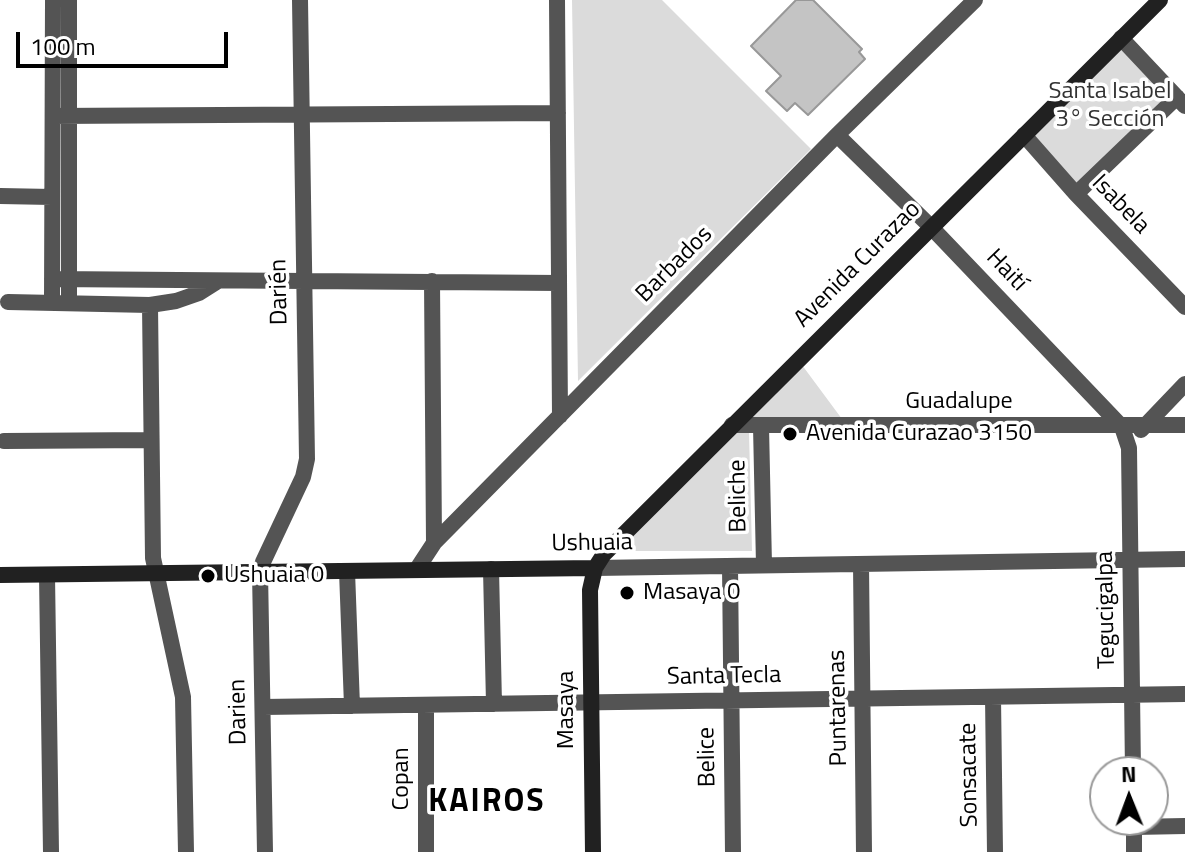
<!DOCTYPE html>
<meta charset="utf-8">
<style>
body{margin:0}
#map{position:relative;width:1185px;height:852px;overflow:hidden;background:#fff;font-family:"Titillium Web",sans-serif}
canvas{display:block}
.north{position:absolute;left:1089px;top:756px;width:80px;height:80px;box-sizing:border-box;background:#fff;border:2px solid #999;border-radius:50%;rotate:359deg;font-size:22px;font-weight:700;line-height:32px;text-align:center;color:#000}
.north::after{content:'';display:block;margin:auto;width:28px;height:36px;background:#000;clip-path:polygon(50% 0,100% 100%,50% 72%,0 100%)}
.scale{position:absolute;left:16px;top:32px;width:212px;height:36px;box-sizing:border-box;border:4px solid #000;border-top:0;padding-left:10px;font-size:24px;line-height:28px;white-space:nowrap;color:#000;-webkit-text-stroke:6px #fff;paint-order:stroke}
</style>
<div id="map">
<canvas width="1185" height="852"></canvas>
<div class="north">N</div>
<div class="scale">100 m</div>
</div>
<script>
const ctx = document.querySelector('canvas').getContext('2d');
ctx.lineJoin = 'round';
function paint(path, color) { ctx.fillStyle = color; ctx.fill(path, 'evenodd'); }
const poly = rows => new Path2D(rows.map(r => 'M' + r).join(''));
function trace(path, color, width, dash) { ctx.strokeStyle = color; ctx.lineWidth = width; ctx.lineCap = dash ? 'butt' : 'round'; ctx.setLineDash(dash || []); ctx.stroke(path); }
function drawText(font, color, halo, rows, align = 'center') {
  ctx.font = font + ' "Titillium Web",sans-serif'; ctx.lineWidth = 7; ctx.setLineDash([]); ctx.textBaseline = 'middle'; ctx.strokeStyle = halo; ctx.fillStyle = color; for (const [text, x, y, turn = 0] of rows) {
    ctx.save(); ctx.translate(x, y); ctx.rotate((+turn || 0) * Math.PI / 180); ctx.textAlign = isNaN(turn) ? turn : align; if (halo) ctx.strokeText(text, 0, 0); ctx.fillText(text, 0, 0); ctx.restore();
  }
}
const green = poly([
 [572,0,662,0,811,149,578,381],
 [1122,44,1173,95,1077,188,1027,137],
 [802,365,842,419,747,421],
 [749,432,752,551,611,551,736,433]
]);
const building = poly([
 [796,0,813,0,862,49,859,52,865,59,808,115,795,103,787,111,766,91,781,76,751,46,796,0]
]);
const street = poly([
 [69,0,69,303],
 [557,0,560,416],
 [1121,38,1185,106],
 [53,116,558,113],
 [837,135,931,227,1122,427,1129,448,1133,772],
 [1024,135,1076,194,1185,307],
 [1076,194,1177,97],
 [0,196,52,197],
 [52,279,559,283],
 [432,281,434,543],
 [8,302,150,305,176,301,199,293,218,281],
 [52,302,53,0],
 [150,305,153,558,183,697,186,852],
 [732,425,1185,425],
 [761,426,764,565],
 [1141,430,1185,384],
 [4,441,151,440],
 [861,564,864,852],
 [730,566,733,852],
 [595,568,1185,559],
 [417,569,434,543,837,135,975,0],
 [491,569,494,704],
 [347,571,352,706],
 [47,575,51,852],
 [993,697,995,852],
 [426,705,426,852],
 [263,707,1185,694],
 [1134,820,1134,852],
 [1134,827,1185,826],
 [265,852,260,572,263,562,303,477,307,459,300,0]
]);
const secondary = poly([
 [0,575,595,568],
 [593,852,590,590,595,568,604,554,1160,0]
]);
const markers = [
 [790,434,8,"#000"],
 [208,576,8,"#000"],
 [627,593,8,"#000"]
];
const parkNames = [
 ["Santa Isabel",1110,92],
 ["3° Sección",1110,120]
];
const streetNames = [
 ["Isabela",1120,205,46],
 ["Barbados",675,265,-45],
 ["Avenida Curazao",858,265,-45],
 ["Haití",1006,271,46],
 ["Darién",280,292,-91],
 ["Guadalupe",959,402],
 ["Beliche",739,496,-91],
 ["Ushuaia",592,544,-1],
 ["Tegucigalpa",1107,610,-91],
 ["Santa Tecla",724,677,-1],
 ["Puntarenas",839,708,-91],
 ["Masaya",567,710,-90],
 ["Darien",239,712,-91],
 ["Belice",708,757,-91],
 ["Sonsacate",970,775,-91],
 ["Copan",402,779,-90]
];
const poiNames = [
 ["Avenida Curazao 3150",806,434],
 ["Ushuaia 0",224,576],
 ["Masaya 0",643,593]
];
const districtNames = [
 ["KAIROS",487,803]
];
paint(green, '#dbdbdb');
paint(building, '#c4c4c4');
trace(building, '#989898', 2);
trace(street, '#545454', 16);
trace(secondary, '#212121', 16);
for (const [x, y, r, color] of markers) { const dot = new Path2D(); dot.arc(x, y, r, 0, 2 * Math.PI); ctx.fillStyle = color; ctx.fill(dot); trace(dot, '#fff', 3); }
drawText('24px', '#323232', '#fff', parkNames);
drawText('24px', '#000', '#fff', streetNames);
drawText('24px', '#000', '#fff', poiNames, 'left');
ctx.letterSpacing = '2px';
drawText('bold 32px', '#000', '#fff', districtNames);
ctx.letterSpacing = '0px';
</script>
